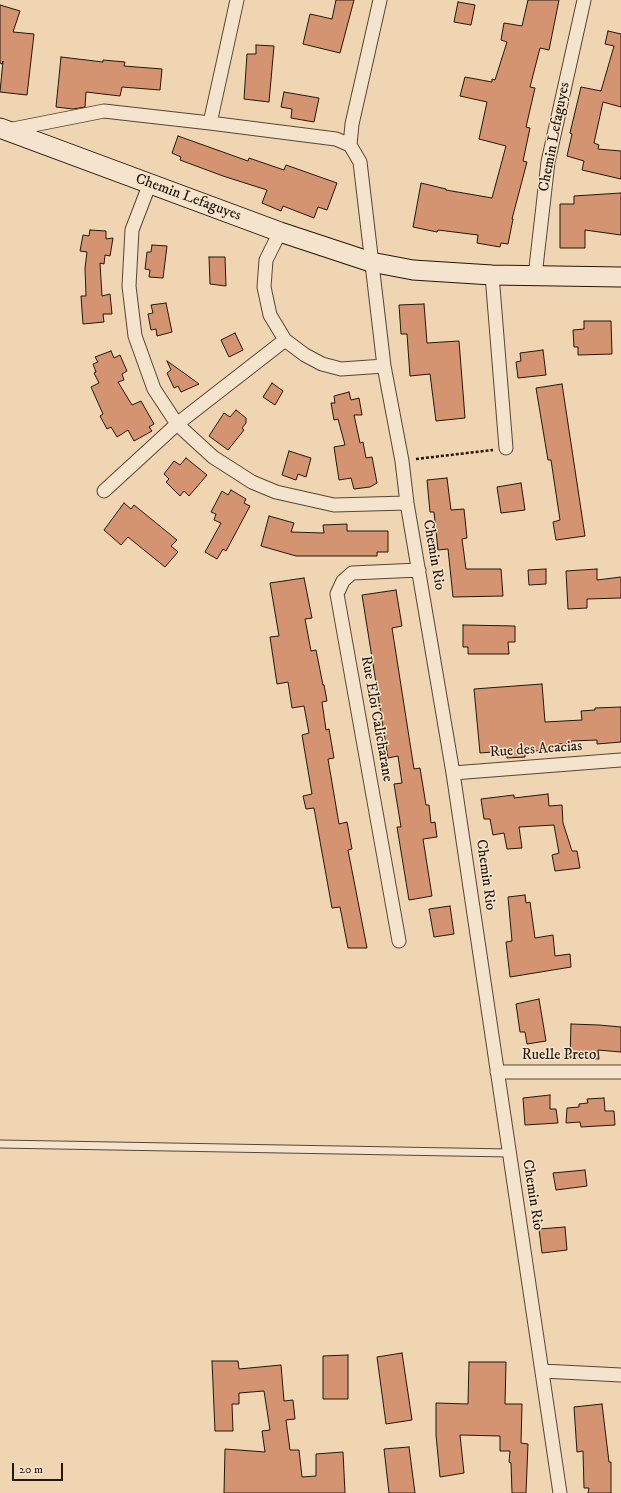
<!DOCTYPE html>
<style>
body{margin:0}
#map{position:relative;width:621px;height:1493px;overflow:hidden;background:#efd5b2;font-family:"IM FELL DW Pica",serif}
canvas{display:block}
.scale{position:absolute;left:12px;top:1463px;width:51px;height:18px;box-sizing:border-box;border:2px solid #23170b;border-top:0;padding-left:5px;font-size:12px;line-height:14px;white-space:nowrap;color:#23170b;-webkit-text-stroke:3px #f5e4cd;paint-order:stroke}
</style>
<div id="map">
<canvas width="621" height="1493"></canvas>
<div class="scale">20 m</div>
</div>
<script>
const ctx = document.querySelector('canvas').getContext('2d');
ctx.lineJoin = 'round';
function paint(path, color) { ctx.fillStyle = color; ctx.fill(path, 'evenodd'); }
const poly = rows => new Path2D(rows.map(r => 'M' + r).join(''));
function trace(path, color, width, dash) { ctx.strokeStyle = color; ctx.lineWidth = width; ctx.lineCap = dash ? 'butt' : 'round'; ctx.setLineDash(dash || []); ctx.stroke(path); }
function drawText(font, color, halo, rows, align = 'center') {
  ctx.font = font + ' "IM FELL DW Pica",serif'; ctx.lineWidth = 3; ctx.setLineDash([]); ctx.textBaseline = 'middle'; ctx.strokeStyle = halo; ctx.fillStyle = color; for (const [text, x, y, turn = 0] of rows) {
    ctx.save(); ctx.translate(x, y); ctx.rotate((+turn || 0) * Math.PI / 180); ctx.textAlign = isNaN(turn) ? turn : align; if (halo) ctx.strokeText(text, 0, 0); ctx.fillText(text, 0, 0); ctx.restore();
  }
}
const building = poly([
 [336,0,354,0,340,53,303,44,310,14,332,19,336,0],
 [528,0,559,0,549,50,540,48,530,87,535,88,526,127,530,128,523,161,527,162,512,219,513,219,508,244,501,243,500,247,477,243,478,235,438,230,437,232,413,227,421,183,446,189,446,190,492,198,506,146,479,139,487,102,460,96,465,77,492,82,492,79,495,80,507,42,501,40,504,23,522,26,528,0],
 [458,2,475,5,471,25,454,22,458,2],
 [0,5,20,11,13,32,34,34,27,95,0,92,3,61,2,64,0,63,0,5],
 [608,31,621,34,621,107,603,102,594,143,599,145,598,149,621,151,621,179,582,170,584,161,567,156,572,134,570,133,581,87,601,91,614,46,605,44,608,31],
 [256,45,274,46,269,102,244,99,247,54,256,54,256,45],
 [61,57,103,62,103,60,125,62,124,66,162,69,160,90,122,87,120,96,86,92,85,107,73,109,56,107,61,57],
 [284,92,319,98,314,122,291,118,292,109,281,107,284,92],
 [178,136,248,161,249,158,284,170,286,165,337,183,327,210,318,207,314,218,283,206,281,211,262,203,267,190,223,176,180,160,181,157,172,153,178,136],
 [621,193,621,235,585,230,585,248,560,248,560,204,574,204,574,196,621,193],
 [90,230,106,231,106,239,113,238,110,256,105,255,104,264,100,263,102,296,110,294,112,314,103,314,104,322,83,324,81,296,86,296,85,268,87,252,80,251,83,235,89,236,90,230],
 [152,245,167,246,163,278,149,277,150,270,145,269,147,252,151,252,152,245],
 [209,257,225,257,226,286,210,284,209,257],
 [166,303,172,332,157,336,156,329,151,330,148,314,153,313,151,305,166,303],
 [424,304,427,343,459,341,465,418,436,421,430,374,410,376,407,334,401,334,399,305,424,304],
 [584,321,611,321,612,354,578,355,578,347,574,347,573,330,584,329,584,321],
 [235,333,243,350,229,357,221,340,235,333],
 [543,350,546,375,518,378,516,362,521,361,520,353,543,350],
 [111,351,114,358,120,355,127,371,122,374,124,380,118,382,132,405,141,401,154,424,149,427,152,431,134,441,128,430,117,437,111,427,107,429,100,416,103,414,91,387,99,383,94,373,96,372,93,364,98,362,95,357,111,351],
 [167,361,184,373,199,384,181,392,178,386,174,388,167,373,171,370,167,361],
 [272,383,283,391,275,405,263,397,272,383],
 [562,384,585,536,556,540,553,522,560,520,551,460,548,460,536,388,562,384],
 [349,392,351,400,359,398,362,415,354,415,360,443,363,442,366,458,372,457,377,483,370,487,354,489,351,478,339,480,334,447,345,445,338,419,334,420,331,403,335,403,334,396,349,392],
 [236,410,246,418,246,423,242,428,244,430,228,450,209,436,224,413,230,417,236,410],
 [289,451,311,458,306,477,298,474,296,480,282,475,289,451],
 [186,458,207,475,189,496,184,491,180,496,166,482,169,479,164,474,174,461,180,465,186,458],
 [447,478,451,510,464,509,467,538,462,539,466,569,501,569,503,596,453,597,448,549,438,550,434,512,430,512,427,480,447,478],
 [521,483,525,510,501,513,497,487,521,483],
 [231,490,246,499,244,503,250,506,226,551,223,549,217,559,205,552,221,523,214,520,216,514,211,512,222,491,228,495,231,490],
 [124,503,131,509,134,505,177,540,171,546,178,552,165,567,128,537,121,545,104,530,124,503],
 [269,516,294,523,291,532,324,533,323,525,347,524,347,531,388,531,388,552,377,552,377,556,296,556,261,546,269,516],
 [546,569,546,584,529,585,528,570,546,569],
 [597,569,597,580,621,577,621,598,587,599,587,608,568,609,566,571,597,569],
 [304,578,312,618,305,619,311,651,316,650,323,685,324,685,327,701,322,702,326,730,329,729,334,758,328,759,339,824,347,822,352,849,348,850,367,948,348,948,340,907,332,908,314,808,306,809,303,796,312,794,302,735,309,733,304,706,292,708,288,682,277,684,270,637,279,636,270,583,304,578],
 [396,590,402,626,392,628,414,769,420,768,426,805,429,805,431,823,435,822,437,837,423,839,432,896,409,900,397,827,401,827,394,784,402,783,398,756,388,758,362,595,396,590],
 [463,625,515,626,515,642,508,642,509,654,468,654,468,647,463,647,463,625],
 [542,684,545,722,582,720,581,711,595,710,595,708,621,707,621,742,597,744,597,740,571,741,571,743,558,744,558,749,525,752,525,757,507,758,506,751,480,753,474,689,542,684],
 [548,794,549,806,562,805,563,823,572,851,577,851,580,868,555,871,552,855,559,853,554,825,519,827,522,848,507,849,504,833,493,835,490,819,484,819,481,799,514,795,514,798,548,794],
 [525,895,526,903,530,902,535,938,553,935,555,956,570,954,571,967,510,977,506,942,512,941,508,897,525,895],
 [450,906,454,934,434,937,429,909,450,906],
 [539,999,546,1041,527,1044,525,1032,520,1032,516,1004,539,999],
 [571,1024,599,1025,621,1027,621,1052,598,1050,599,1059,570,1058,571,1024],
 [550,1095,550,1109,556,1109,558,1123,525,1125,523,1098,550,1095],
 [604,1098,605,1111,614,1111,615,1125,581,1127,580,1122,566,1123,567,1108,579,1107,579,1104,588,1103,587,1099,604,1098],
 [585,1170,587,1186,556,1190,553,1173,585,1170],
 [565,1227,567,1250,542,1253,539,1229,565,1227],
 [402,1353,412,1420,386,1424,377,1357,402,1353],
 [348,1355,348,1399,323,1399,323,1356,348,1355],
 [212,1361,238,1361,239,1369,281,1365,284,1401,293,1400,295,1419,286,1420,290,1450,299,1450,302,1477,316,1476,316,1454,343,1452,345,1493,224,1493,225,1449,265,1452,262,1431,270,1430,264,1391,239,1393,239,1404,232,1404,233,1431,215,1431,212,1361],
 [469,1362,506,1362,505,1404,522,1404,521,1443,528,1444,526,1493,512,1493,511,1463,509,1462,510,1451,500,1451,500,1436,460,1435,464,1473,440,1477,436,1435,436,1403,468,1404,469,1362],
 [602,1404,609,1462,611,1462,611,1493,588,1493,589,1488,584,1488,583,1451,577,1452,574,1407,602,1404],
 [409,1447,415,1493,389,1493,384,1449,409,1447]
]);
const path = poly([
 [416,459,493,450]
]);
const service = poly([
 [0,1144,510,1153]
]);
const minor = poly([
 [210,123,237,0],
 [8,130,104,111,210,123,336,139,350,145,360,162,384,366,402,461,407,503,453,773,560,1493],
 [350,145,352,124,380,0],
 [150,183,132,230,129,286,135,336,154,389,177,424,213,457,252,482,276,492,334,505,407,503],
 [280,232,266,260,264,287,270,315,285,340,305,355,322,364,341,369,384,366],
 [492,275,506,448],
 [535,276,548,162,584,0],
 [104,491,177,424,285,340],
 [453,773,621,760],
 [399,941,337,594,343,581,352,573,419,570],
 [497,1072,621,1072],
 [542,1371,621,1375]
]);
const secondary = poly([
 [0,128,280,232,371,262,413,270,492,275,621,277]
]);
const streetNames = [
 ["Chemin Lefaguyes",555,137,-79],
 ["Chemin Lefaguyes",188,198,20],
 ["Chemin Rio",433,555,80],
 ["Rue Eloi Calicharane",376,719,80],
 ["Rue des Acacias",536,750,-4],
 ["Chemin Rio",485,875,82],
 ["Ruelle Preto",559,1056],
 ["Chemin Rio",532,1195,81]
];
paint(building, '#d49471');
trace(building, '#23170b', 1);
trace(service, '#564635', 9);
trace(minor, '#564635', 15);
trace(secondary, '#23170b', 21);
trace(path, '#23170b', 2.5, [3, 2]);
trace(service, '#f5e4cd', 7);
trace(minor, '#f5e4cd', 13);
trace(secondary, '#f5e4cd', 19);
drawText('15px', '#23170b', '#f5e4cd', streetNames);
</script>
